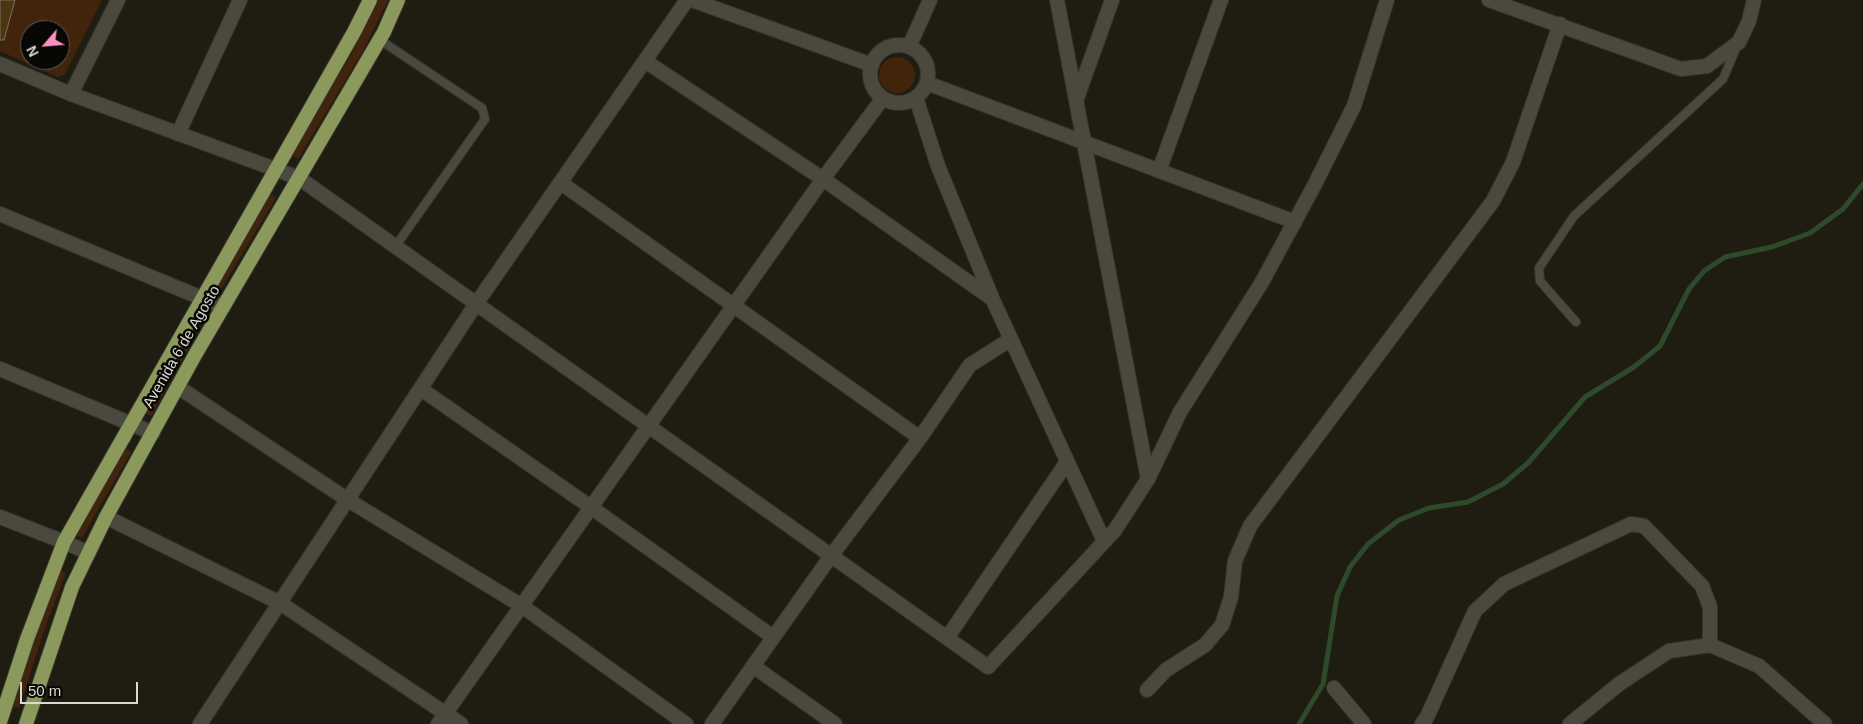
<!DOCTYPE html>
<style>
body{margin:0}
#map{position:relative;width:1863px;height:724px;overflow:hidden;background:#1f1d11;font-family:Helvetica,sans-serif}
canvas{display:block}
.north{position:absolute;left:20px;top:20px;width:50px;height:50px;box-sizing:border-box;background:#080704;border:1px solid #5c5b56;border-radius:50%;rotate:243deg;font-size:14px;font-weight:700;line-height:20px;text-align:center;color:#dad8d1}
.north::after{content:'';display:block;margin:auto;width:18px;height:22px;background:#fb8fc5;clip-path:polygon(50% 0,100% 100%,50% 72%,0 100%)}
.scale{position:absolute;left:20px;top:682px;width:118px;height:22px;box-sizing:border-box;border:2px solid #dad8d1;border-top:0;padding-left:6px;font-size:15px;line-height:18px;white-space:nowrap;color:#dad8d1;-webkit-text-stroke:4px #080704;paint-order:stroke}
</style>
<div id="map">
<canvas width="1863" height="724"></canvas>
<div class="north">N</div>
<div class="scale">50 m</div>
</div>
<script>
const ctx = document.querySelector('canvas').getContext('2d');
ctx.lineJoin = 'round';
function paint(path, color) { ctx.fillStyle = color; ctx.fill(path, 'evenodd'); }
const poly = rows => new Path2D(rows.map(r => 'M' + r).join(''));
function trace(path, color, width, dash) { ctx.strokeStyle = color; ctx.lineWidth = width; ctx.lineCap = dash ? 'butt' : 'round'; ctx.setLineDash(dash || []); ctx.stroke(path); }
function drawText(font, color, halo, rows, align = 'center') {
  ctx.font = font + ' Helvetica,sans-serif'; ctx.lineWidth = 5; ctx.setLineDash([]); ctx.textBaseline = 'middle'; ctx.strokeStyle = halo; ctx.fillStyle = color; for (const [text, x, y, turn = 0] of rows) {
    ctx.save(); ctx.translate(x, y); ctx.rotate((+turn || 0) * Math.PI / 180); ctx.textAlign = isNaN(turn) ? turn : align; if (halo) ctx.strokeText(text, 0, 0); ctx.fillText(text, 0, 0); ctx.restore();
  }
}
const green = poly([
 [0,0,102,0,65,74,58,77,0,51],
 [30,30,60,30,60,60,30,60],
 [379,0,388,0,363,51,298,159,290,154,348,60],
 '879 75a18 18 0 1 1 36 0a18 18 0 1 1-36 0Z',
 [269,193,276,198,221,289,214,285],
 [192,324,199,329,151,416,143,412],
 [125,448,131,452,82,538,75,534],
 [58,570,66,573,46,625,19,708,11,706]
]);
const stream = poly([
 [1299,724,1323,684,1337,596,1350,567,1368,544,1399,520,1429,508,1468,502,1503,484,1528,463,1585,397,1634,367,1660,346,1689,289,1704,271,1725,257,1772,247,1810,233,1843,209,1863,184]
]);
const building = poly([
 [0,0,15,0,4,40,0,40,0,0]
]);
const service = poly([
 [380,40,482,108,485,119,395,247],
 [1576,322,1540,281,1539,268,1574,216,1723,79,1737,46]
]);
const minor = poly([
 [692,0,872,65],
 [1057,0,1148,479],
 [1489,0,1681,69,1707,66,1739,42,1749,21,1754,0],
 '870 74a29 29 0 1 1 58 0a29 29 0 1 1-58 0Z',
 [909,47,930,0],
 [645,61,823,179,991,298],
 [927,83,1295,222],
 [71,94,118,0],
 [916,98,938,166,992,298,1104,541],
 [1077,98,1112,0],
 [178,134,240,0],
 [1159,171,1221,0],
 [299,178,988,667,1115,530,1148,479,1180,412,1262,282,1315,184,1354,106,1387,0],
 [561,183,920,438],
 [0,214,223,307],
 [0,369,153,433],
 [178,387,348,500,522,606,686,724],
 [421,389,592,508,773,637],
 [0,517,64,542,89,553],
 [106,517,280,603,461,724],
 [947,638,1067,462],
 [753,666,835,724],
 [1334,688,1364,724],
 [1147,690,1166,670,1205,645,1222,625,1231,597,1235,561,1250,526,1493,201,1513,162,1560,24],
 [200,724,476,304,687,0],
 [438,724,823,179,883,98],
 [712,724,831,556,920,438,970,365,1011,339],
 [1422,724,1427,717,1475,611,1504,584,1631,524,1644,526,1702,586,1710,607,1710,645],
 [1570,724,1619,684,1669,651,1710,645,1759,666,1825,724]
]);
const tertiary = poly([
 [0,64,71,94,299,178]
]);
const trunk = poly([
 [0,722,27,639,64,542,354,32,370,0],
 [26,724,72,587,106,517,195,355,384,32,398,0]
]);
const streetNames = [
 ["Avenida 6 de Agosto",182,347,-60]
];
paint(green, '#42240c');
trace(stream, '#2d4a2b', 5);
paint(building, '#4d360f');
trace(building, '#797065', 1);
trace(service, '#37352f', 10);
trace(minor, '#37352f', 16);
trace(tertiary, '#37352f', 16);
trace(trunk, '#37352f', 16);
trace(service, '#4b493d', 8);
trace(minor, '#4b493d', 14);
trace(tertiary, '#4b493d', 14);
trace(trunk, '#8b9a5c', 14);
drawText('15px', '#dad8d1', '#080704', streetNames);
</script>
